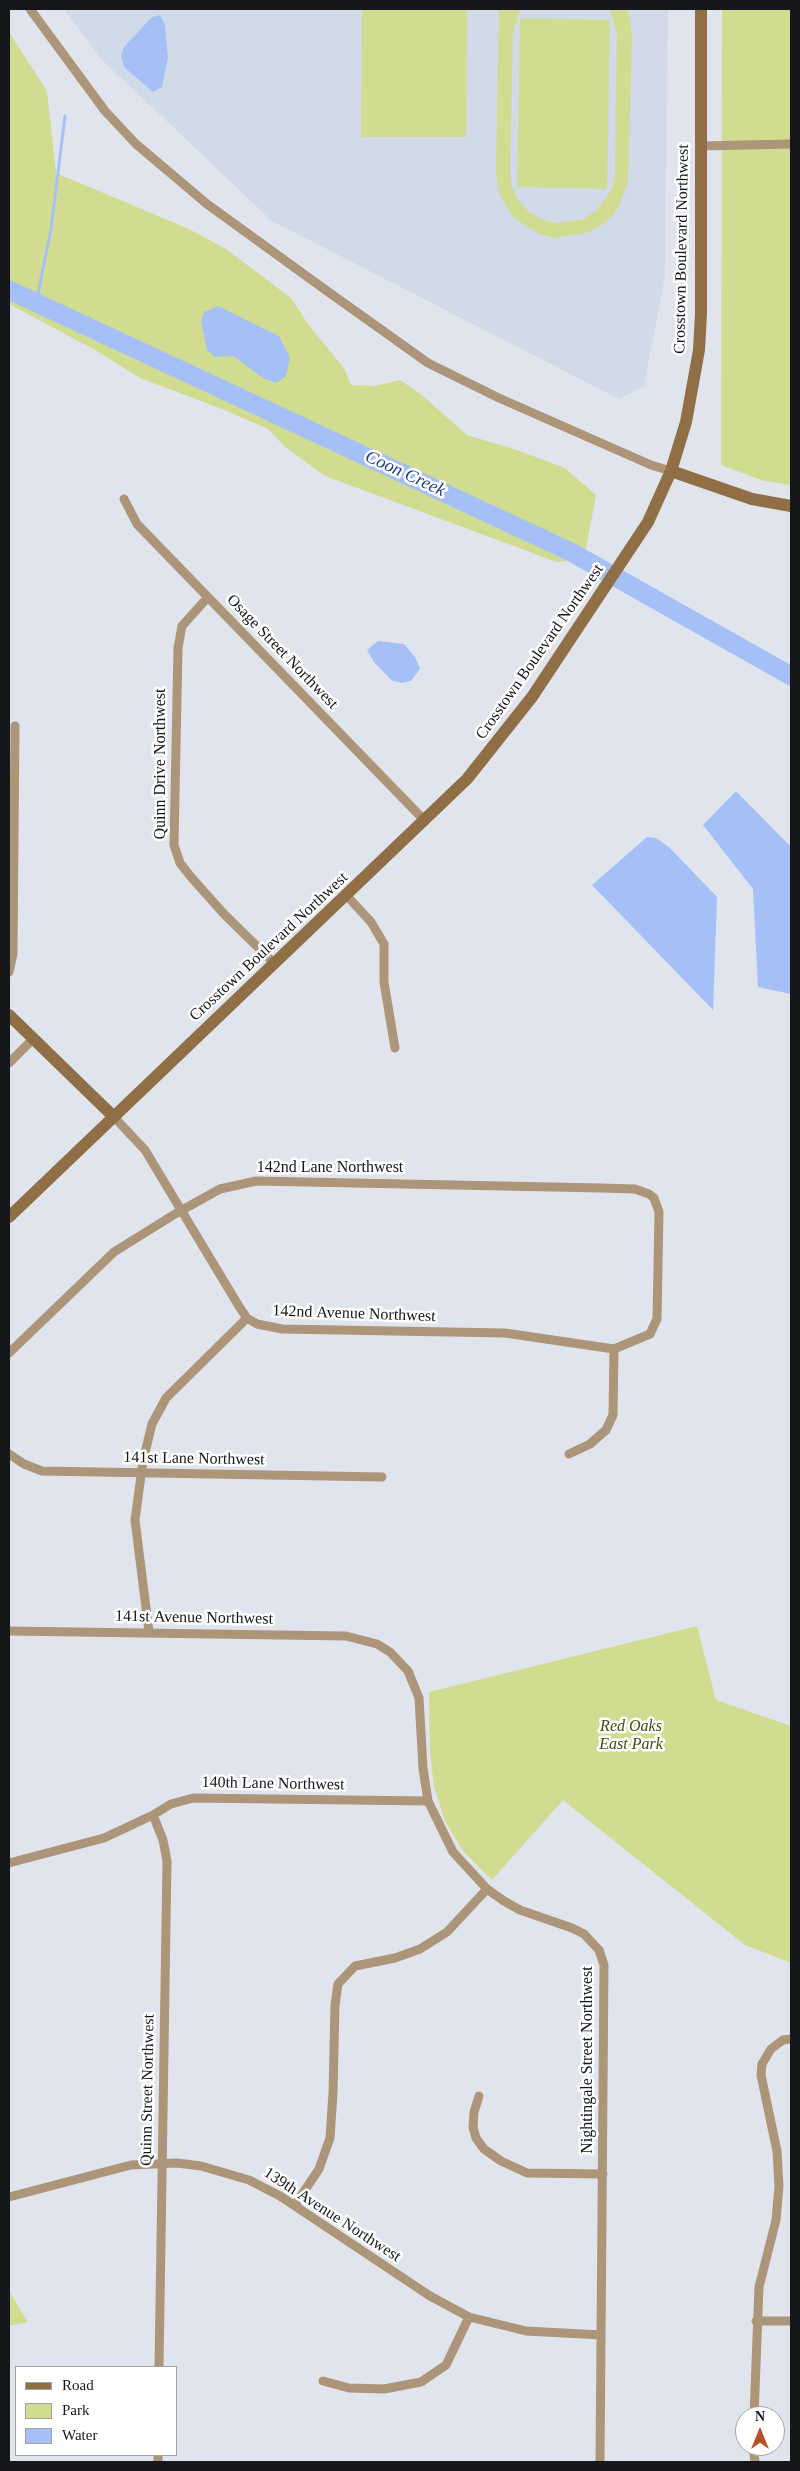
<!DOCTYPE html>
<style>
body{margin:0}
#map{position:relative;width:800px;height:2471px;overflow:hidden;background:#e0e5ed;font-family:"Times New Roman",serif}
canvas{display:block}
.frame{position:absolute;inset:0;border:10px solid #15171a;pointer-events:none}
.legend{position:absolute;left:15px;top:2366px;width:162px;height:90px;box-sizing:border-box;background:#fff;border:1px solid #a1a2a3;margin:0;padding:6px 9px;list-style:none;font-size:15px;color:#15171a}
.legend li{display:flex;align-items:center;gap:10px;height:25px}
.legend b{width:25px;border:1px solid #a1a2a3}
.north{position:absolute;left:735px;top:2406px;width:50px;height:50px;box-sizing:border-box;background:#fff;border:1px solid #a1a2a3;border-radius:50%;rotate:0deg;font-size:14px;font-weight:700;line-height:20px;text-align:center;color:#15171a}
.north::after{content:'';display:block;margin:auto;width:18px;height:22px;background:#b75027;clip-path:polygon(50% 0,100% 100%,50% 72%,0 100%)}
</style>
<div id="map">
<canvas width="800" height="2471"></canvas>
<div class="frame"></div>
<ul class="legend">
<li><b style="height:6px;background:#906f46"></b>Road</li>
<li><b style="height:14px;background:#d1dc91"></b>Park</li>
<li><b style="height:14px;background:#a5c0f7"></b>Water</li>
</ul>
<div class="north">N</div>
</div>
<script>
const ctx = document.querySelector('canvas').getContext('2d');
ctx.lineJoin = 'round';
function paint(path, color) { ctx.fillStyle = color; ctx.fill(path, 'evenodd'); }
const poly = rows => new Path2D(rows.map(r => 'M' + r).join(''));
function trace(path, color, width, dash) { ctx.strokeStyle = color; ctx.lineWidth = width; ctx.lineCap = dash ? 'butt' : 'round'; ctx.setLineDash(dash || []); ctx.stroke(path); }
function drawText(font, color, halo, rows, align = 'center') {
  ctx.font = font + ' "Times New Roman",serif'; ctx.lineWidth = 5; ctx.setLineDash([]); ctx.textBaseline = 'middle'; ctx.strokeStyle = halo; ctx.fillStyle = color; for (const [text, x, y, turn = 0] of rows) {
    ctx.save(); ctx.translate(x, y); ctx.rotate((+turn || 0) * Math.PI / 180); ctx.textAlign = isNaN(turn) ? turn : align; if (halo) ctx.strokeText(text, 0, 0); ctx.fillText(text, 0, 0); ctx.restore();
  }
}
const built = poly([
 [64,9,668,9,665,277,644,386,619,399,272,221,100,58]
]);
const green = poly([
 [362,9,467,9,466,137,361,137],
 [499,9,520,9,513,33,510,172,512,186,518,200,529,212,541,219,556,223,584,219,597,210,612,189,615,175,617,34,610,9,626,9,628,12,632,35,628,183,619,206,611,217,599,227,586,233,555,238,539,234,514,218,500,196,496,173],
 [722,9,791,9,791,485,764,481,721,465],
 [520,18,610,20,607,189,517,187],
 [9,32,47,91,56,173,189,229,226,249,291,298,310,327,344,368,351,385,375,386,400,380,423,396,467,435,517,450,565,468,596,495,584,559,557,562,325,476,285,447,268,429,222,409,140,378,95,350,9,304],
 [697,1626,716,1700,791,1726,791,1963,745,1945,563,1800,492,1880,463,1851,445,1821,434,1787,430,1753,429,1692],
 [9,2291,28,2322,9,2326]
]);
const water = poly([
 [160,15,165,25,168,58,162,87,153,92,124,67,121,56,124,47,152,17],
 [218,306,279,336,290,358,286,376,276,383,263,378,233,356,215,357,207,350,201,322,204,312],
 [378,641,404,644,415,657,420,669,411,681,401,683,391,680,374,662,367,650],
 [736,791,791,847,791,994,758,987,753,889,703,825],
 [647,837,656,838,669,847,717,897,713,1010,592,885]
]);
const stream = poly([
 [36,303,51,229,65,116]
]);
const river = poly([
 [9,290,571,552,791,676]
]);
const street = poly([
 [30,9,105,111,136,144,207,204,327,291,428,363,499,398,651,465,671,471],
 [701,146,791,144],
 [124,499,137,524,425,821],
 [208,597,182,626,178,648,174,845,180,863,191,877,224,914,275,964],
 [347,896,371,922,384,944,384,982,395,1048],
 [9,972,13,954,15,726],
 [9,1063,32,1040],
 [114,1117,145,1150,240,1308,247,1318,257,1324,282,1329,505,1333,614,1349],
 [9,1353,114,1252,175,1214,220,1189,256,1181,601,1188,635,1189,649,1194,654,1198,659,1212,657,1319,650,1334,614,1349],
 [9,1454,24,1464,42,1471,382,1477],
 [569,1454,590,1444,606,1430,613,1415,614,1349],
 [9,1631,346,1636,377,1644,390,1652,408,1671,419,1698,423,1768,428,1801,453,1852,487,1889,504,1901,520,1910,572,1928,584,1934,599,1950,604,1965,600,2462],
 [149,1632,135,1520,143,1461,152,1424,166,1398,247,1318],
 [153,1815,163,1840,167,1861,159,2367],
 [9,1863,104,1838,153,1815,171,1804,193,1798,428,1801],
 [479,2096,474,2112,473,2127,476,2138,484,2149,501,2161,527,2173,603,2174],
 [9,2197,131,2165,177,2163,201,2166,249,2180,280,2196,430,2296,469,2317,526,2331,601,2335],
 [295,2205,319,2169,330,2138,333,2093,335,2005,338,1984,355,1966,395,1958,420,1949,447,1932,487,1889],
 [756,2321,791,2321],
 [323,2381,349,2388,384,2389,421,2382,446,2365,469,2317],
 [754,2416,759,2287,776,2220,779,2186,777,2151,761,2075,762,2064,771,2049,783,2040,791,2039],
 [753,2446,755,2462],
 [158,2462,158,2455]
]);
const secondary = poly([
 [671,471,752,499,791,506],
 [9,1015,114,1117],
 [9,1217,467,779,532,697,648,522,671,471,686,422,699,350,701,313,701,9]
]);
const streetNames = [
 ["Crosstown Boulevard Northwest",682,249,-89],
 ["Osage Street Northwest",282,652,46],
 ["Crosstown Boulevard Northwest",540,652,-55],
 ["Quinn Drive Northwest",161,764,-90],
 ["Crosstown Boulevard Northwest",269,947,-43],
 ["142nd Lane Northwest",330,1168],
 ["142nd Avenue Northwest",354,1314,2],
 ["141st Lane Northwest",194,1459,1],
 ["141st Avenue Northwest",194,1618,1],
 ["140th Lane Northwest",273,1784,1],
 ["Nightingale Street Northwest",588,2060,-90],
 ["Quinn Street Northwest",148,2090,-89],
 ["139th Avenue Northwest",332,2215,33]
];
const parkNames = [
 ["Red Oaks",631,1727],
 ["East Park",631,1745]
];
const waterNames = [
 ["Coon Creek",405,474,25]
];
paint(built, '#d1dae9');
paint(green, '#d1dc91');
paint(water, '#a5c0f7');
trace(stream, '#a5c0f7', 3);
trace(river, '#a5c0f7', 19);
trace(street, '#ad957a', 9);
trace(secondary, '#906f46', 12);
drawText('16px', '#15171a', '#fff', streetNames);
drawText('italic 16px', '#444b0e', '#fff', parkNames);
drawText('italic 18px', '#1e3d8a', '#fff', waterNames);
</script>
